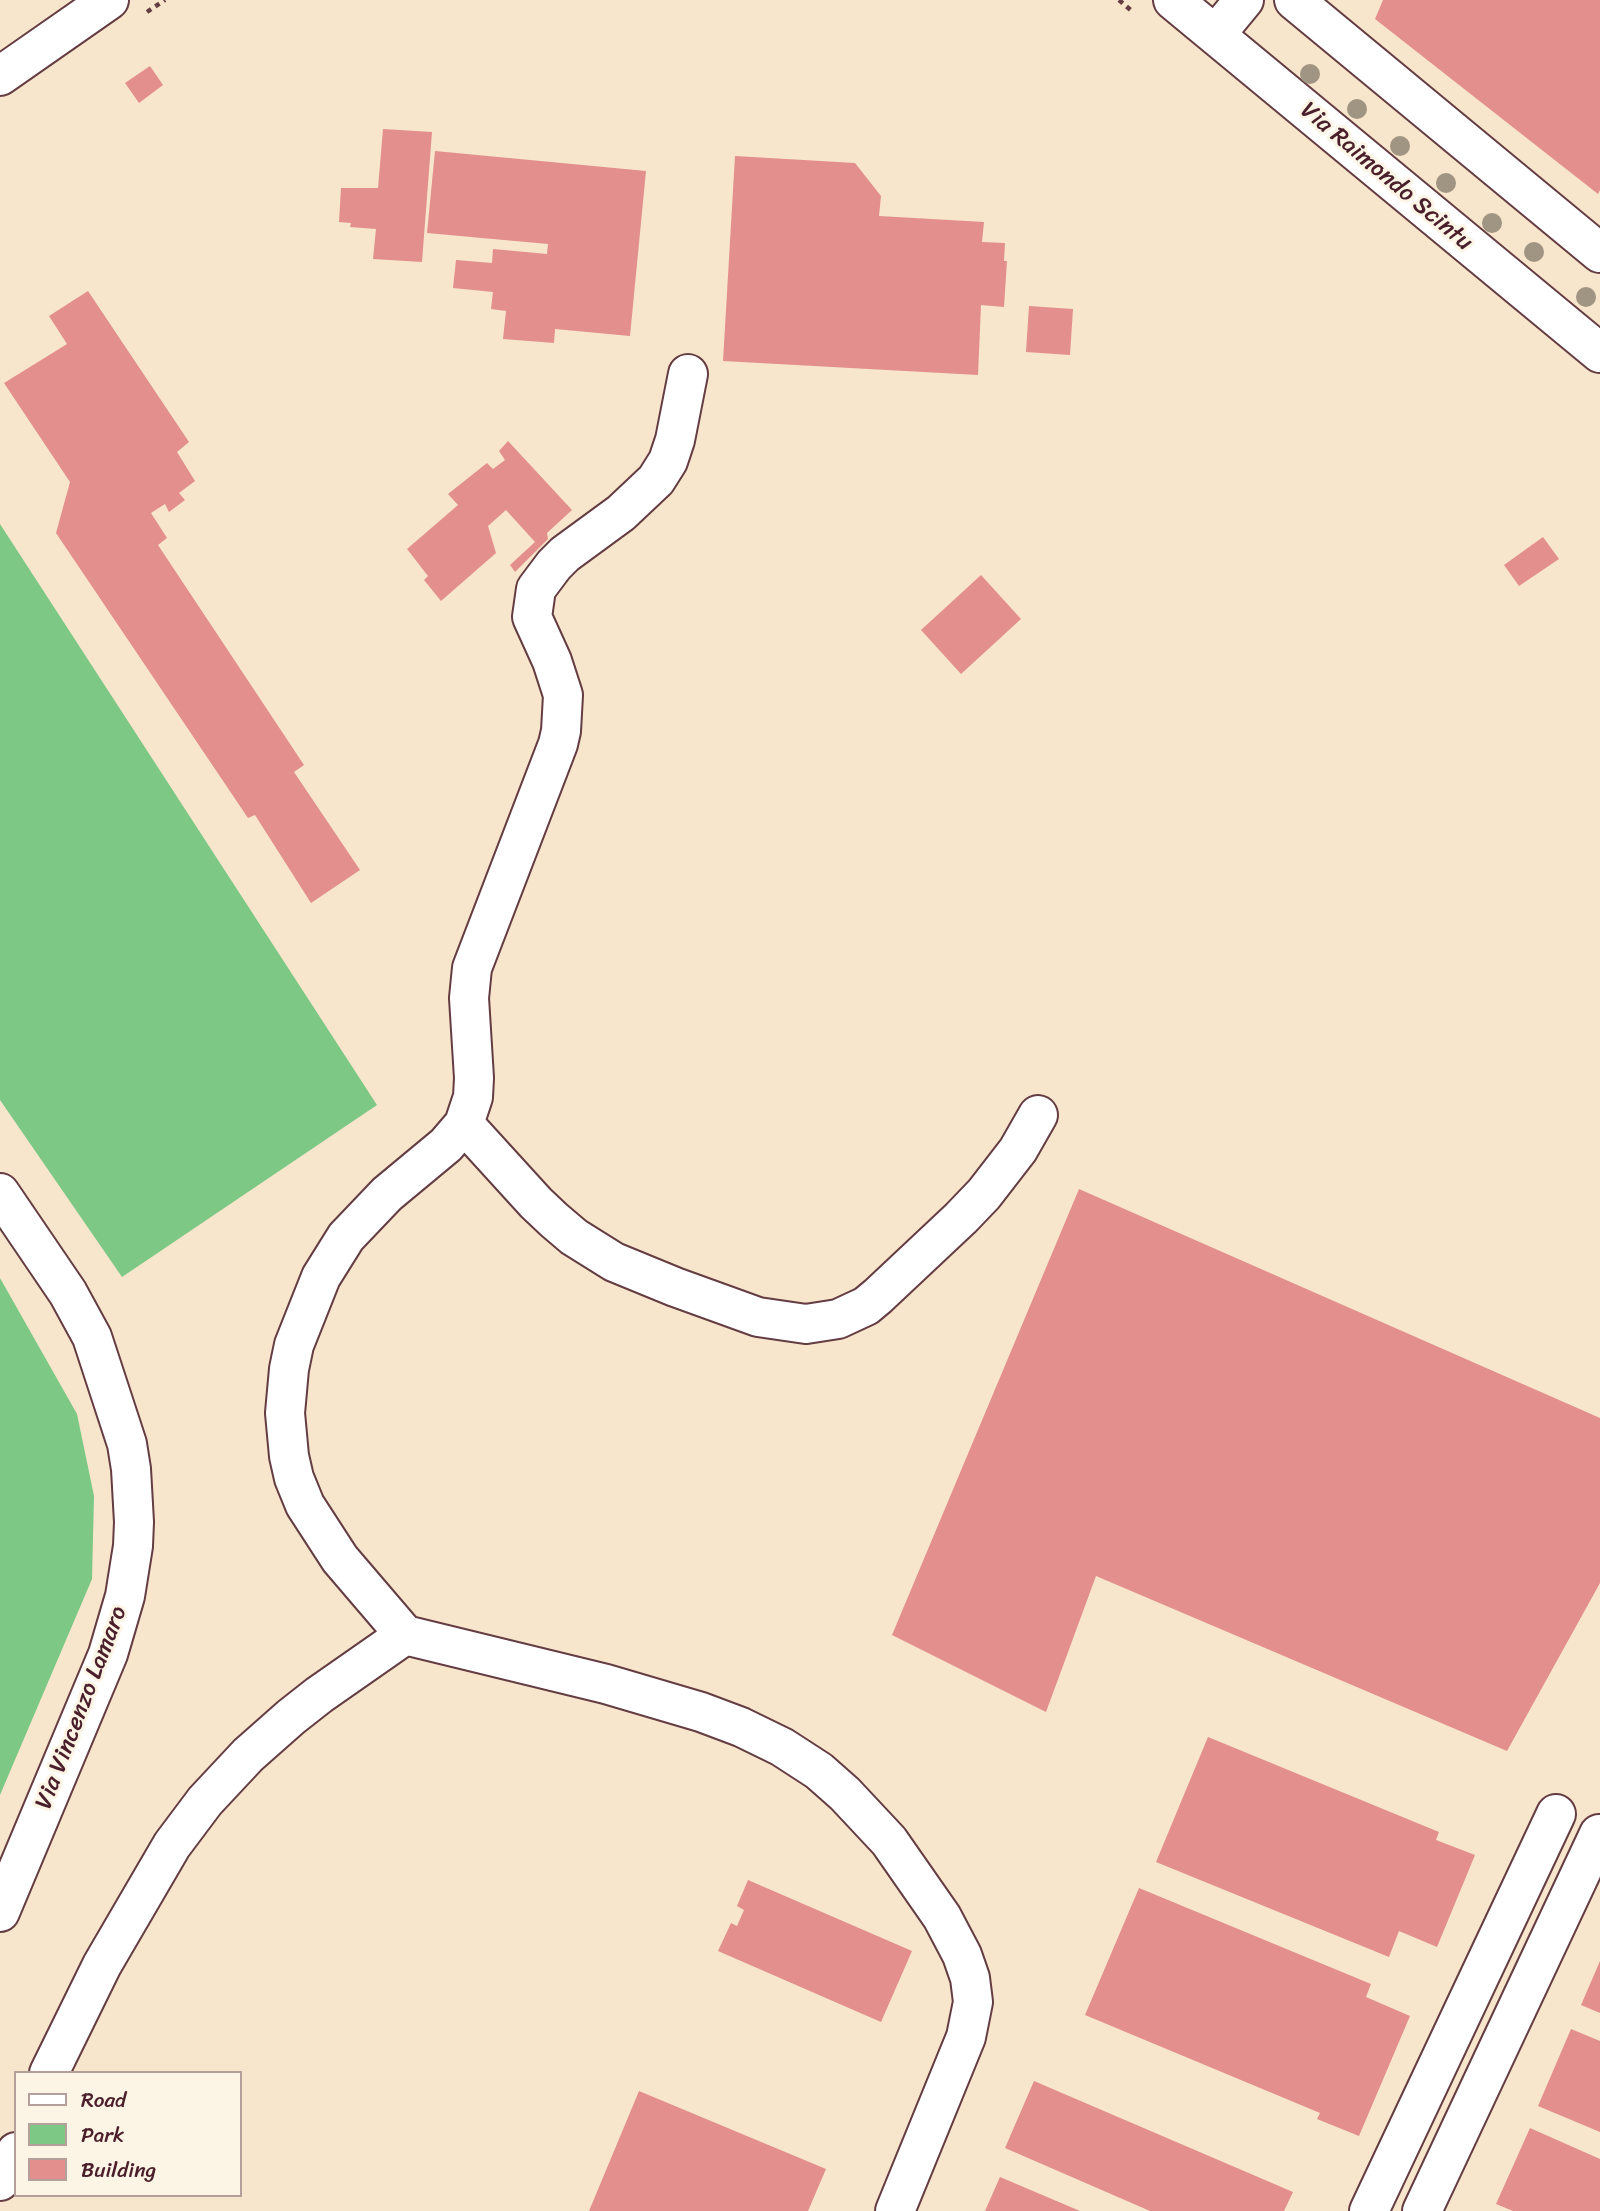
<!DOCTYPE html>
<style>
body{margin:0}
#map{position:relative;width:1600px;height:2211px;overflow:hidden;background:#f7e5cc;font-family:Sriracha,sans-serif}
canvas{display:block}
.legend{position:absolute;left:14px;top:2071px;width:228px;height:126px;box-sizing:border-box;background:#fcf5e5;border:2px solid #b59f9b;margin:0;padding:9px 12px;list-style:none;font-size:21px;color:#4a1f2b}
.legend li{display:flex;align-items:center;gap:14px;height:35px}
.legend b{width:35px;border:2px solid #b59f9b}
</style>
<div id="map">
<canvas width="1600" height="2211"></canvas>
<ul class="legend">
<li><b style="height:9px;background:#fff"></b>Road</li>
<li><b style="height:19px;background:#7dc885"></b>Park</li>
<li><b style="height:19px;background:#e38f8d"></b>Building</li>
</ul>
</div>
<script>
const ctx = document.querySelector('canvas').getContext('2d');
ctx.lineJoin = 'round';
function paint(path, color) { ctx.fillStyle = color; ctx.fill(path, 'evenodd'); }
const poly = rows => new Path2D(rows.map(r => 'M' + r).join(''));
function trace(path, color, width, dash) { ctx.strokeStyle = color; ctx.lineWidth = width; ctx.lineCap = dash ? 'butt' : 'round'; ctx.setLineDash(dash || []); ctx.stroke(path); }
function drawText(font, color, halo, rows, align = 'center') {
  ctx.font = font + ' Sriracha,sans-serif'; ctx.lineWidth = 6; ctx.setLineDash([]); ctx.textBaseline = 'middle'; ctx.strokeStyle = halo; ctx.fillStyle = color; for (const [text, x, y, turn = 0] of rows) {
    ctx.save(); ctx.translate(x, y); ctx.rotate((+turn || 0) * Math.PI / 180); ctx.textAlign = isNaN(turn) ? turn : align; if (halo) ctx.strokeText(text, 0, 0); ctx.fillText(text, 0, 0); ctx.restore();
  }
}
const green = poly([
 [0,524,377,1105,122,1277,0,1100],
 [0,1278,77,1414,94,1496,92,1579,0,1795]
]);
const building = poly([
 [1383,0,1600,0,1600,190,1598,194,1375,19],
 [150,66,163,85,139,103,125,83],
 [383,129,432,132,422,262,373,259,376,229,350,227,351,223,339,222,341,188,378,188],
 [435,151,646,171,630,336,555,329,554,343,503,339,506,311,491,309,493,292,453,288,456,260,492,263,493,249,547,254,548,244,427,233],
 [735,156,855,163,881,196,879,216,984,222,982,242,1005,243,1004,261,1007,261,1004,307,981,305,978,375,723,361],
 [88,291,189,442,177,452,195,481,179,493,185,500,169,512,165,504,151,513,167,538,158,545,304,765,294,772,360,870,311,903,255,815,248,818,56,533,70,482,4,383,67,344,49,316],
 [1029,306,1073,309,1070,355,1026,352],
 [508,441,572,510,547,533,548,539,515,572,510,565,535,542,506,510,488,526,496,553,441,601,424,580,428,576,407,549,458,505,448,494,487,463,493,469,505,460,499,451],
 [1543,537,1559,559,1519,586,1504,565],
 [981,575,1021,619,961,674,921,630],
 [1079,1189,1600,1418,1600,1583,1507,1751,1096,1576,1046,1712,892,1635],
 [1208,1737,1439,1832,1436,1840,1475,1855,1437,1947,1399,1931,1389,1957,1156,1862],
 [748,1880,912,1951,881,2022,718,1951,731,1923,737,1926,744,1910,737,1906],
 [1139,1888,1371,1984,1366,1997,1410,2016,1359,2136,1317,2119,1320,2113,1085,2015],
 [1600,1961,1600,2013,1581,2005],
 [1571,2029,1600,2041,1600,2132,1538,2106],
 [1034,2081,1293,2192,1284,2211,1150,2211,1005,2148],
 [639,2091,826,2169,808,2211,589,2211],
 [1530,2128,1600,2159,1600,2211,1513,2211,1496,2204],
 [1000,2177,1080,2211,985,2211]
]);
const path = poly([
 [1119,0,1134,13],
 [147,12,165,0]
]);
const minor = poly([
 [1173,0,1600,353],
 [1294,0,1600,253],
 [1216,34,1244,0],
 [0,76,109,0],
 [464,1124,536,1203,554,1220,574,1237,614,1262,675,1287,758,1317,806,1324,838,1319,866,1306,878,1296,961,1218,984,1194,1018,1150,1038,1115],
 [0,1193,68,1293,92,1337,127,1444,131,1469,134,1522,133,1546,125,1596,108,1654,0,1912],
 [405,1635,340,1559,305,1505,294,1478,289,1456,285,1413,289,1369,294,1345,321,1277,346,1237,387,1194,446,1145,464,1124,473,1097,474,1078,469,998,472,968,558,744,561,731,563,695,552,661,532,617,536,589,554,565,565,554,621,513,656,480,668,461,675,440,688,374],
 [49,2073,102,1965,172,1845,205,1801,248,1755,291,1717,319,1695,405,1635,606,1684,701,1712,741,1727,782,1747,819,1771,845,1794,889,1841,942,1917,962,1955,970,1978,973,2002,966,2037,895,2211],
 [0,2181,16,2152],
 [1369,2211,1556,1814],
 [1422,2211,1599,1834]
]);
const trees = [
 [1310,74],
 [1357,109],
 [1400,146],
 [1446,183],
 [1492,223],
 [1534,252],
 [1586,297]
];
const streetNames = [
 ["Via Raimondo Scintu",1386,177,40],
 ["Via Vincenzo Lamaro",82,1708,-69]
];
paint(green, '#7dc885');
paint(building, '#e38f8d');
trace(minor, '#643d43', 42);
trace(path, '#643d43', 4.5, [5, 5]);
trace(minor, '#fff', 38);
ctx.fillStyle = '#a09482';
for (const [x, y] of trees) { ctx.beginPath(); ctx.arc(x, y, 10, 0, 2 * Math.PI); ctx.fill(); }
drawText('24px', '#4a1f2b', '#fcf5e5', streetNames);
</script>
